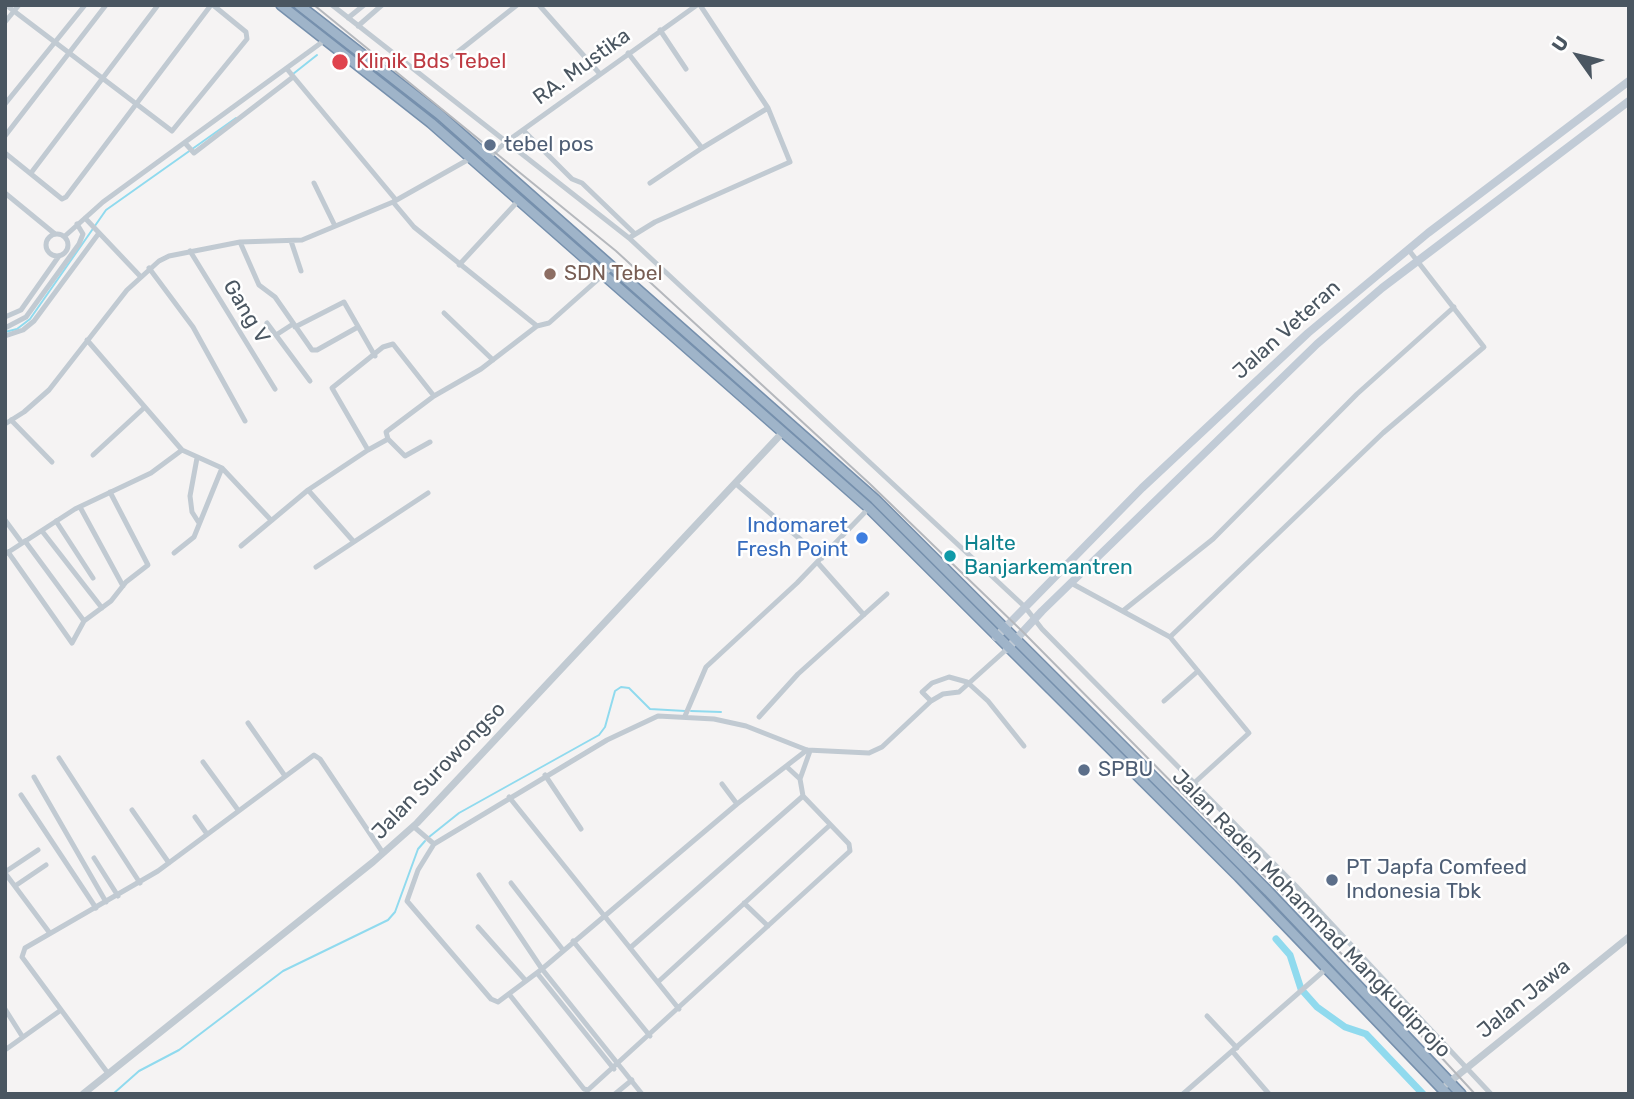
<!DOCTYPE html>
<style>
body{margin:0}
#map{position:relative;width:1634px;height:1099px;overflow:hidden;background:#f5f3f3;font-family:Rubik,sans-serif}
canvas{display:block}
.frame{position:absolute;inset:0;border:7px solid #4a5661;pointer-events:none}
.north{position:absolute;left:1543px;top:21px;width:70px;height:70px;-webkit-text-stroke:5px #fff;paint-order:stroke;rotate:304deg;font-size:19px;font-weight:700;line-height:28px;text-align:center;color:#4a5661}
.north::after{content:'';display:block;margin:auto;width:24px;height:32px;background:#4a5661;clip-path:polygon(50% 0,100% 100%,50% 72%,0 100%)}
</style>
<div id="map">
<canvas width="1634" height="1099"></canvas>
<div class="frame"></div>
<div class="north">U</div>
</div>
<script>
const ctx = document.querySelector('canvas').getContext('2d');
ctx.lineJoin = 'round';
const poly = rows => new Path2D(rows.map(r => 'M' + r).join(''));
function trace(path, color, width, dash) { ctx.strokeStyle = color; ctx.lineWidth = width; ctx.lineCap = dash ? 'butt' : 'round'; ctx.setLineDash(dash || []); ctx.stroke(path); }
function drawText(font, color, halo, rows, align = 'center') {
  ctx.font = font + ' Rubik,sans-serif'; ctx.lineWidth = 5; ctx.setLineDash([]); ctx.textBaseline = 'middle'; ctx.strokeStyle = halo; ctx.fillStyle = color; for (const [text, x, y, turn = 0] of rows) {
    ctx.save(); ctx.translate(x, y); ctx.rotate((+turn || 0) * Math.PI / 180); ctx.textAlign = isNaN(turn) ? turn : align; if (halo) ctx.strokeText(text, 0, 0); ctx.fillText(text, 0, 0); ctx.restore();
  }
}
const stream = poly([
 [293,74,317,55],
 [5,332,17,329,30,319,106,210,236,118],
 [691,711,721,712],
 [429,837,459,813,599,735,605,727,615,691,621,687,629,688,650,709,685,711],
 [113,1094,139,1071,179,1050,283,971,388,920,395,912,418,849,425,841]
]);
const canal = poly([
 [1276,939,1290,955,1301,989,1317,1007,1345,1027,1366,1034,1423,1094]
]);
const minor = poly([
 [6,5,172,131,247,39,246,32,213,5],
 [332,5,629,238,1025,607,1042,629,1296,886,1491,1094],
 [539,5,600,74],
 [348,18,364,5],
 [5,22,19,5],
 [358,26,382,5],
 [660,30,686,69],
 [628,53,702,148,650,183],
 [445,62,517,5],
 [287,69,396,200],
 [5,104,85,5],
 [523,130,572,179,582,183,635,234],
 [5,136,106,5],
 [185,143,194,153,293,77],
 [702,148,768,108],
 [5,153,62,199,66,197,211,5],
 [487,159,506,142,697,5],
 [31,173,158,5],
 [314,183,335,226],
 [5,193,55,234],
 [393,202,414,227,537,326],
 [85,218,140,276],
 '46 245a11 11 0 1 1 22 0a11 11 0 1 1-22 0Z',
 [65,236,103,202,325,40],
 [629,238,655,222,790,162,768,108,700,5],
 [291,241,301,271],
 [240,242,259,285,275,297,312,350,317,350,358,327],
 [190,251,275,389],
 [459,265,519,200],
 [149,268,193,327,245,421],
 [444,313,493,360],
 [5,317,21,310,59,256],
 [267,323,310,381],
 [295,327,344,302,375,356],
 [5,328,26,317,79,244,83,234,77,224],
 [276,335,293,324],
 [5,336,23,330,34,321,99,233],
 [87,340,182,450,222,468,270,519],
 [11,420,52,462],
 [5,424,24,412,49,390,127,290,159,261,169,256,240,242,302,240,393,202,471,158],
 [388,439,386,432,434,396],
 [368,450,332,388,383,347,393,344,434,396,481,369,537,326,549,323,612,267],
 [93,455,145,407],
 [197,458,190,496,192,512,199,523],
 [735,483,822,558],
 [308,490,354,542],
 [80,507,123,586],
 [5,520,22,543],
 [56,521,93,578],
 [42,531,102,608],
 [25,541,84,621],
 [241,546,308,490,368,450,388,439,405,456,430,442],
 [8,552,72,643,84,621,111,601,126,582,148,565,110,492],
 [7,553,75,509,151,473,182,450],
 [174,553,194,537,222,468],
 [817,562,864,615],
 [316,567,428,493],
 [1071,583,1170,637,1249,733,1193,784],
 [1124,610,1213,539,1357,394,1454,307],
 [1170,637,1383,433,1484,347,1408,249],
 [931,701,922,692,932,683,949,677,967,682,988,701,1024,746],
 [1164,701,1198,671],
 [685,716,706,667,797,583,869,508],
 [759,717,798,674,887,594],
 [248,723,285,776],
 [59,758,140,883],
 [203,762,238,810],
 [545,775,581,829],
 [34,777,106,902],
 [800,779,810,751],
 [722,784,737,804],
 [21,795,96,908],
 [509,797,679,1009],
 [132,810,169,863],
 [195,817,207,834],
 [413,826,434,844,607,740,658,716,714,719,746,726,807,750,869,753,882,747,931,701,943,694,959,692,1007,649],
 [434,844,418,870,407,901,491,999,498,1002,542,969,737,804,807,750],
 [94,858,118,896],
 [5,872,38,850],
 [5,873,49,932],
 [479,875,542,969,642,1094],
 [511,883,563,950],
 [15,886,46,865],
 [744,903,768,926],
 [478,927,526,981],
 [573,941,650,1036],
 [630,948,803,796],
 [537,973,614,1069],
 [658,982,830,825],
 [509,994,584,1089,588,1090,850,851,849,844,803,796,800,779,787,767],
 [5,1009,22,1036],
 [1207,1016,1237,1048],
 [5,1050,61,1010],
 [1233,1052,1269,1094],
 [107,1072,22,957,25,948,158,871,314,755,320,759,383,853],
 [615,1094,632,1080],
 [1183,1094,1327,968]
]);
const tertiary = poly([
 [1447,1084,1629,937],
 [83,1094,373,862,417,823,783,432]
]);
const secondary = poly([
 [996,637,1142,488,1308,333,1428,233,1629,81],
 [1007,649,1042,611,1317,344,1382,288,1629,101]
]);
const trunk = poly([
 [281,5,431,123,869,508,1239,877,1447,1094],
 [299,5,439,114,875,499,1268,891,1461,1094]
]);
const rail = poly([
 [314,5,616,251,870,484,1023,632,1405,1018,1475,1094]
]);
const markers = [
 [340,62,9,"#e0444e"],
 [490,145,7,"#5c6f8a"],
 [550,274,7,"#8d6e63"],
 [862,538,7,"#3f7fe0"],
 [950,556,7,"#0f9aa8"],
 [1084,770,7,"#5c6f8a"],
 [1332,880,7,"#5c6f8a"]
];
const healthNames = [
 ["Klinik Bds Tebel",356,62]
];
const streetNames = [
 ["RA. Mustika",582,67,-36],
 ["Gang V",246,312,59],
 ["Jalan Veteran",1287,330,-42],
 ["Jalan Surowongso",439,771,-46],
 ["Jalan Raden Mohammad Mangkudiprojo",1311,914,46],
 ["Jalan Jawa",1524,999,-39]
];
const serviceNames = [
 ["tebel pos",504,145],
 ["SPBU",1098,770],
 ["PT Japfa Comfeed",1346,868],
 ["Indonesia Tbk",1346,892]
];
const educationNames = [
 ["SDN Tebel",564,274]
];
const shopNames = [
 ["Indomaret",848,526],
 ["Fresh Point",848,550]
];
const cultureNames = [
 ["Halte",964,544],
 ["Banjarkemantren",964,568]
];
trace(stream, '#90daee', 2);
trace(canal, '#90daee', 7);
trace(trunk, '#7690ad', 12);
trace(minor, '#c1cad2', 5);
trace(tertiary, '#c1cad2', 7);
trace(secondary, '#c1cbd6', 8);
trace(trunk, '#9fb4c9', 9);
trace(rail, '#b5b8bd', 2);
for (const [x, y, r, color] of markers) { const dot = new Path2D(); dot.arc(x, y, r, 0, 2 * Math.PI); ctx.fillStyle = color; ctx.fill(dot); trace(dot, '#fff', 2.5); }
drawText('21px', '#be3a42', '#fff', healthNames, 'left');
drawText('21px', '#4a5661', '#fff', streetNames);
drawText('21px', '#4e5e75', '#fff', serviceNames, 'left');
drawText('21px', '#785e54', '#fff', educationNames, 'left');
drawText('21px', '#366cbe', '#fff', shopNames, 'right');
drawText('21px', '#0d838f', '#fff', cultureNames, 'left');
</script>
